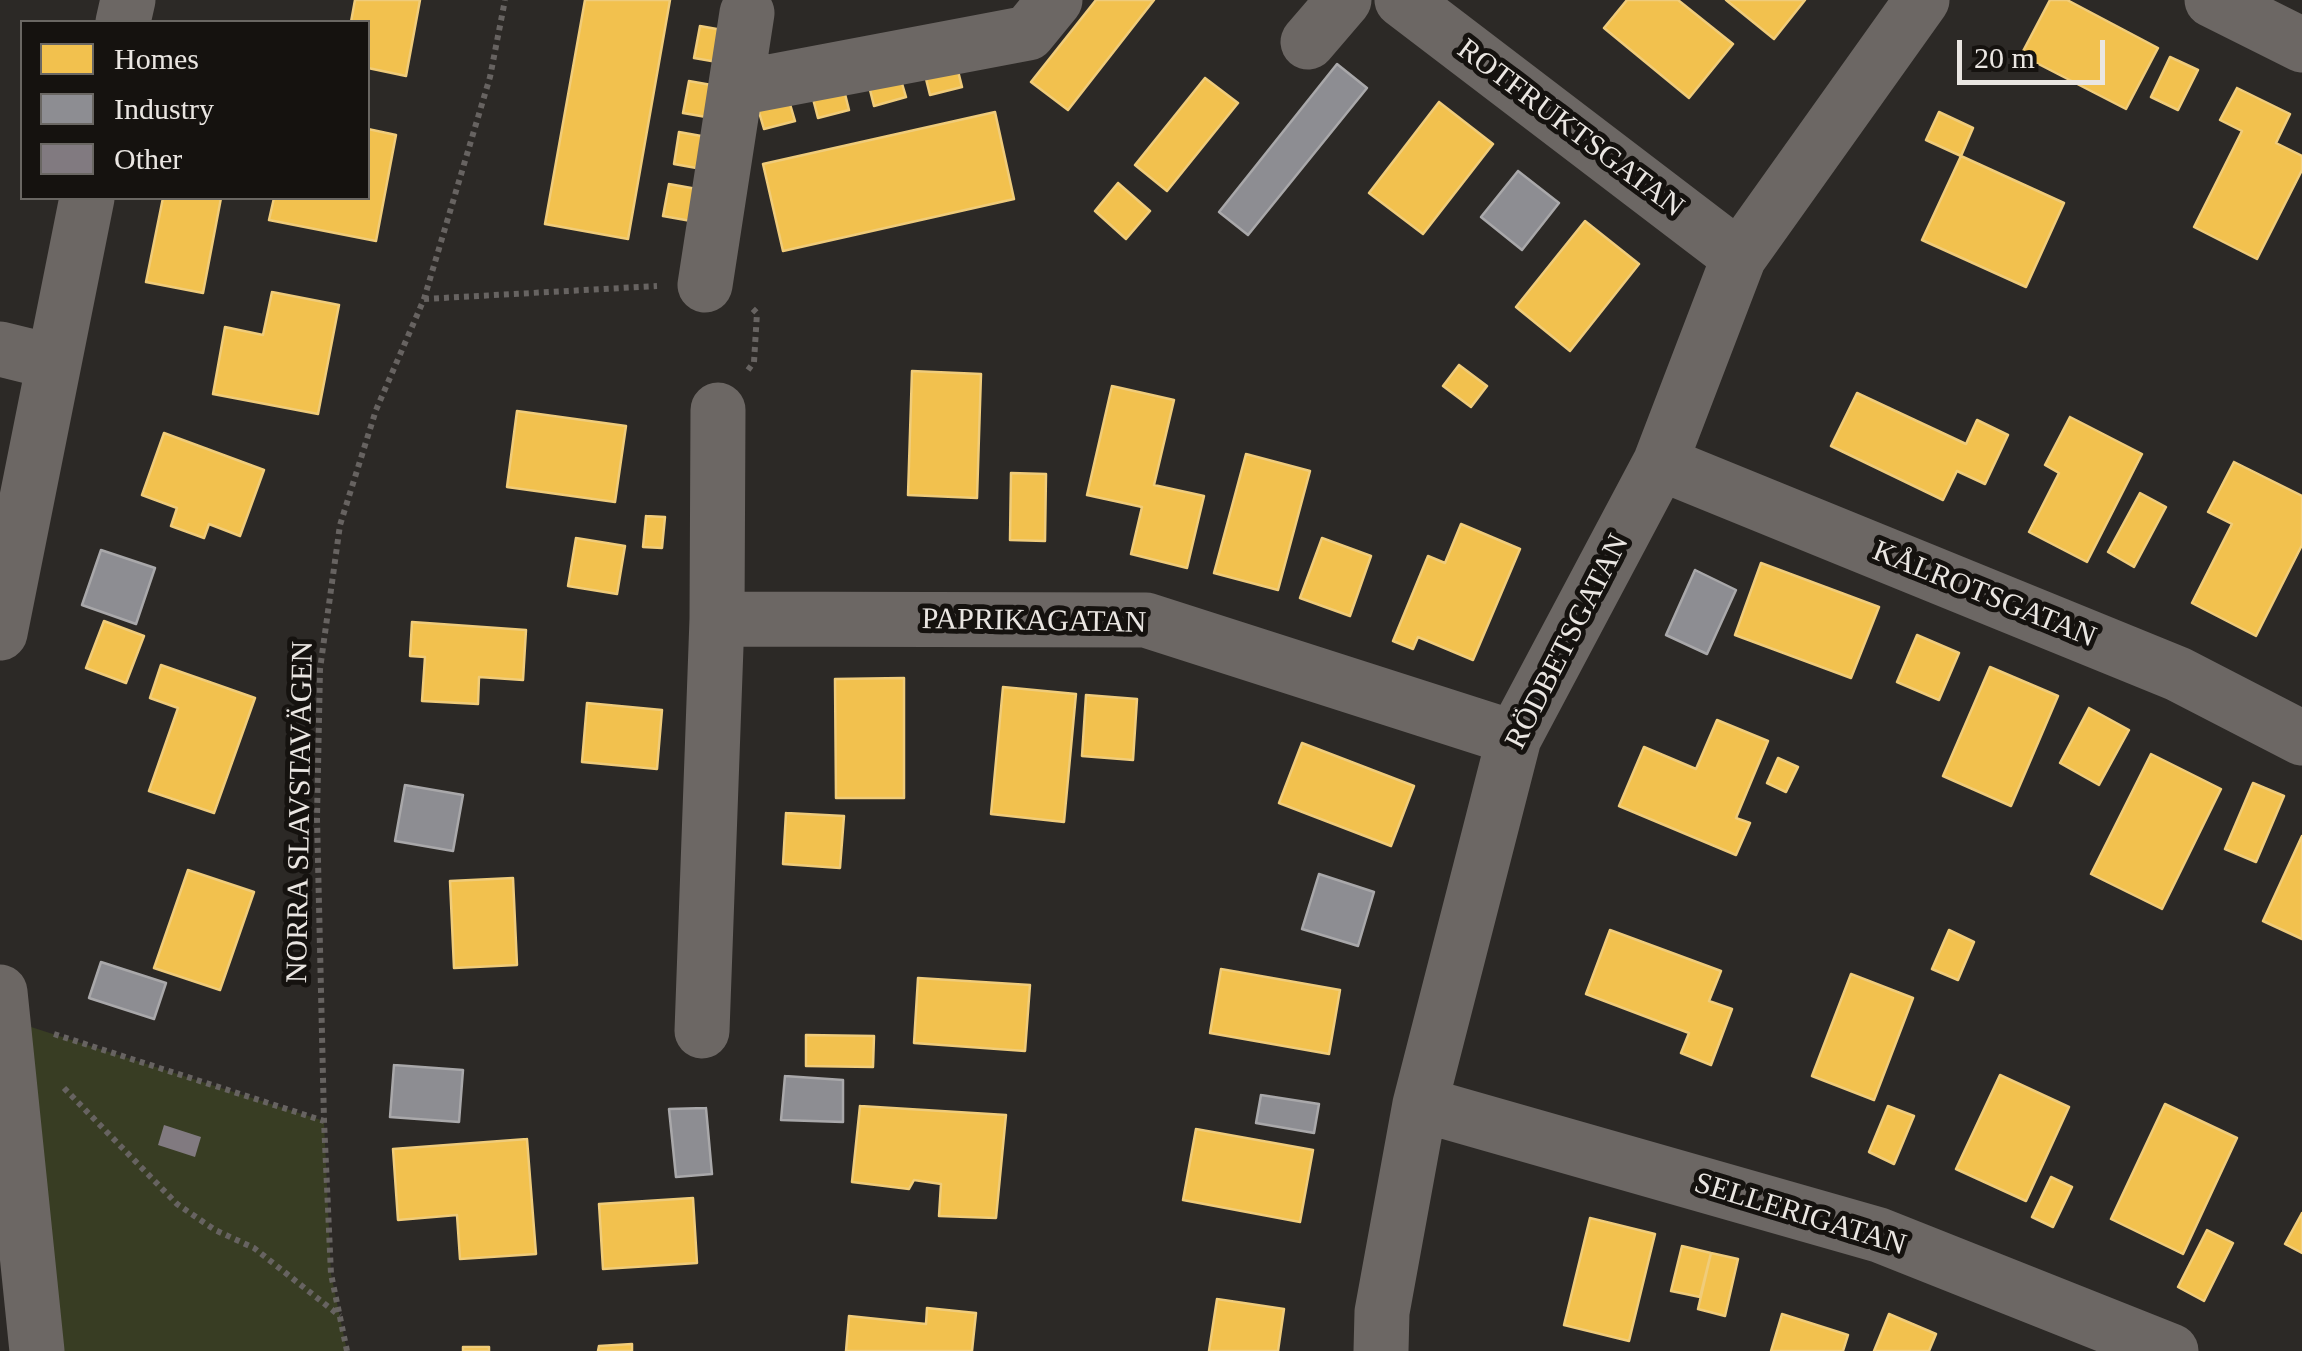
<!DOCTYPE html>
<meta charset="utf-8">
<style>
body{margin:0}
#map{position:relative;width:2302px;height:1351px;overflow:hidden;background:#2c2926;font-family:Georgia,serif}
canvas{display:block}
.legend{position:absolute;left:20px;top:20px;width:350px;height:180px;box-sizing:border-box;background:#15120f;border:2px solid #6a6763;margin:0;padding:12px 18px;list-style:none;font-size:30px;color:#eae6e2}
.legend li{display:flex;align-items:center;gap:20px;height:50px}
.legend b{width:50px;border:2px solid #6a6763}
.scale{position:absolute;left:1957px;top:40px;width:148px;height:45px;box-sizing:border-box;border:5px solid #eae6e2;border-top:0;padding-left:12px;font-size:30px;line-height:35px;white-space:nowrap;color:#eae6e2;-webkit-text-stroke:8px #15120f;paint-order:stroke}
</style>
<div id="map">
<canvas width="2302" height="1351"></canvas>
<ul class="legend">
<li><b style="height:28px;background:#f2c14e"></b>Homes</li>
<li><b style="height:28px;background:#8d8d92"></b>Industry</li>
<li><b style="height:28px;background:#817a80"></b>Other</li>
</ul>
<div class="scale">20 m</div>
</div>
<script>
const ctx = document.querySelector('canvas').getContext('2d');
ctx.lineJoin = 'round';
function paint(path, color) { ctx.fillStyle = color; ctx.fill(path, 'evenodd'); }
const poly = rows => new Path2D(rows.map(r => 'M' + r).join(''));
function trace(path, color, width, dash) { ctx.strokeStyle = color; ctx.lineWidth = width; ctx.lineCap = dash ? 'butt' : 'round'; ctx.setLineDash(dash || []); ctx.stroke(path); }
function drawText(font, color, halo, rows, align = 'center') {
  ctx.font = font + ' Georgia,serif'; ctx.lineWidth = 10; ctx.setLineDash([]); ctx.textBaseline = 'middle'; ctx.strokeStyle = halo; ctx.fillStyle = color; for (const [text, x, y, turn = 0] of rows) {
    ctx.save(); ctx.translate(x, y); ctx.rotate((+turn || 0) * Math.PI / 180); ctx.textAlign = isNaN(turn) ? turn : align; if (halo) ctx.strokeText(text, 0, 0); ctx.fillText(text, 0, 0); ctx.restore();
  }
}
const green = poly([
 [3,1018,324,1121,331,1274,347,1351,37,1351]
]);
const homes = poly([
 [355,0,420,0,406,76,368,68,368,22,351,22,355,0],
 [585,0,670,0,628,239,545,224,585,0],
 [1096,0,1154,0,1068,110,1031,82,1096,0],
 [1627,0,1678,0,1733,44,1689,98,1604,28,1627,0],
 [1726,0,1805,0,1774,39,1726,0],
 [2050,0,2067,0,2158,48,2126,109,2021,55,2050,0],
 [700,26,728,31,723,63,694,58,700,26],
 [2170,57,2198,70,2178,110,2151,97,2170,57],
 [955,59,962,87,930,95,923,67,955,59],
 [898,70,906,97,874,106,867,78,898,70],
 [1205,78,1238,103,1167,191,1135,165,1205,78],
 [689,81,717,86,712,118,683,113,689,81],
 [842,82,849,110,818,118,811,91,842,82],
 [2237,88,2290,114,2276,143,2302,156,2302,170,2257,259,2194,227,2242,131,2220,120,2237,88],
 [787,94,795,121,764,129,756,102,787,94],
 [1439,102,1493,144,1423,234,1369,193,1439,102],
 [995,112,1014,199,783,251,763,164,995,112],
 [1939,112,1973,128,1961,156,1926,140,1939,112],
 [368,129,396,135,376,241,269,220,274,198,368,198,368,129],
 [679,132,707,137,702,169,674,164,679,132],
 [1961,156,2064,203,2026,287,1922,240,1961,156],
 [1118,183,1150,211,1126,239,1095,211,1118,183],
 [669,184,697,189,691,221,663,216,669,184],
 [163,198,221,198,203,293,146,282,163,198],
 [1585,221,1639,264,1570,351,1516,307,1585,221],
 [272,292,339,305,318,414,213,394,225,327,263,335,272,292],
 [1459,365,1487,386,1471,407,1443,386,1459,365],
 [912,371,981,374,977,498,908,495,912,371],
 [1112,386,1174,400,1154,485,1204,496,1187,568,1131,554,1142,507,1087,495,1112,386],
 [1857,393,1966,444,1977,420,2008,435,1985,484,1957,471,1943,500,1831,446,1857,393],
 [517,411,626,426,615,502,507,487,517,411],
 [2070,417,2142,454,2087,562,2029,532,2059,473,2045,465,2070,417],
 [164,433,264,470,240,536,209,524,204,538,171,526,177,508,142,495,164,433],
 [1246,454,1310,471,1278,590,1214,573,1246,454],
 [2234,462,2302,496,2302,545,2256,636,2192,603,2232,524,2208,512,2234,462],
 [1011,473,1046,474,1045,541,1010,540,1011,473],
 [2140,493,2166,507,2134,567,2108,552,2140,493],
 [646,516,665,517,662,548,643,547,646,516],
 [1461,524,1520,549,1473,660,1418,637,1413,649,1393,641,1428,556,1445,563,1461,524],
 [576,538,625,546,617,594,568,586,576,538],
 [1322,538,1371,556,1350,616,1300,598,1322,538],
 [1761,563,1879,607,1851,678,1735,635,1761,563],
 [104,621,144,636,126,683,86,668,104,621],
 [412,622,526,630,523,680,479,677,478,704,422,701,425,657,410,656,412,622],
 [1917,635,1959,653,1939,700,1897,682,1917,635],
 [161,665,255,698,214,813,149,791,178,708,150,698,161,665],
 [1990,667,2058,696,2011,806,1943,776,1990,667],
 [904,678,904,798,836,798,835,679,904,678],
 [1003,687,1076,694,1064,822,991,814,1003,687],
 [1086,695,1137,699,1133,760,1082,756,1086,695],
 [587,703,662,710,657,769,582,762,587,703],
 [2089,708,2129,730,2099,785,2060,763,2089,708],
 [1717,720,1768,741,1736,818,1750,823,1736,855,1619,806,1644,747,1696,769,1717,720],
 [1302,743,1414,786,1391,846,1279,803,1302,743],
 [2151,754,2221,789,2162,909,2091,874,2151,754],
 [1778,758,1798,767,1786,792,1767,783,1778,758],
 [2253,783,2284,796,2256,862,2225,849,2253,783],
 [786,813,844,816,840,868,783,864,786,813],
 [2302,836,2302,939,2263,921,2302,836],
 [188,870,254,892,220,990,154,968,188,870],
 [513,878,517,965,454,968,450,881,513,878],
 [1610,930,1721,971,1709,1001,1732,1009,1711,1065,1681,1053,1689,1033,1586,994,1610,930],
 [1949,930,1974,942,1958,980,1932,969,1949,930],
 [1221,969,1340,990,1329,1054,1210,1033,1221,969],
 [1851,974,1913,998,1874,1100,1812,1076,1851,974],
 [918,978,1030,985,1025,1051,914,1043,918,978],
 [806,1035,874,1036,873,1067,806,1066,806,1035],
 [2000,1075,2069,1107,2026,1201,1956,1169,2000,1075],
 [2165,1104,2237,1138,2183,1254,2111,1219,2165,1104],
 [860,1106,1006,1115,996,1218,939,1216,941,1184,914,1180,909,1189,852,1182,860,1106],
 [1888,1106,1914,1116,1894,1164,1869,1152,1888,1106],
 [1196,1129,1313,1150,1300,1222,1183,1200,1196,1129],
 [527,1139,536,1254,460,1259,457,1215,398,1220,393,1149,527,1139],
 [2051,1177,2072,1187,2053,1227,2032,1217,2051,1177],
 [693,1198,697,1263,603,1269,599,1204,693,1198],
 [2302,1213,2302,1253,2285,1244,2302,1213],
 [1590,1218,1655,1234,1629,1341,1564,1325,1590,1218],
 [2207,1230,2233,1243,2204,1301,2178,1287,2207,1230],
 [1682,1246,1711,1253,1700,1297,1671,1291,1682,1246],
 [1711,1253,1738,1259,1725,1316,1698,1309,1711,1253],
 [1217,1299,1284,1309,1278,1351,1209,1351,1217,1299],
 [927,1308,976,1313,972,1351,846,1351,849,1316,926,1324,927,1308],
 [1782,1314,1848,1335,1843,1351,1771,1351,1782,1314],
 [1889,1314,1936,1334,1929,1351,1874,1351,1889,1314],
 [632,1344,632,1351,598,1351,599,1346,632,1344],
 [463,1347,489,1347,489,1351,463,1351,463,1347]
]);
const industry = poly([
 [1337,64,1367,88,1248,235,1219,212,1337,64],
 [1518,171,1559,203,1522,250,1481,217,1518,171],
 [101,550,155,568,136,624,82,605,101,550],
 [1695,570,1736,590,1707,654,1666,635,1695,570],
 [405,785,463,795,453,851,395,841,405,785],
 [1319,874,1374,892,1358,946,1302,929,1319,874],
 [101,962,166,983,154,1019,89,998,101,962],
 [394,1065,463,1070,459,1122,390,1117,394,1065],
 [785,1076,843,1080,843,1122,781,1120,785,1076],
 [1261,1095,1319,1104,1314,1133,1256,1123,1261,1095],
 [706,1108,712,1174,676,1177,669,1109,706,1108]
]);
const building = poly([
 [164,1125,201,1137,195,1157,158,1145]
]);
const path = poly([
 [424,299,657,286],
 [748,370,754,362,757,313,751,307],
 [54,1034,324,1121],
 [64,1088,177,1204,215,1230,254,1248,340,1316],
 [347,1351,331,1274,324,1121,317,818,320,669,340,525,376,410,424,299,490,77,505,0]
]);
const minor = poly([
 [1402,0,1739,257],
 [2212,0,2302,45],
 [123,22,128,0],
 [1308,42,1344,0],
 [738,88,1028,33,1055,0],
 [705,285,747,13],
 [0,349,53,362],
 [1660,463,2178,674,2302,738],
 [717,619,718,410],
 [0,633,87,198],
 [0,992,37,1351],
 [702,1031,717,619,1146,620,1514,738],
 [1420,1104,1879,1235,2171,1351],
 [1381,1351,1382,1312,1420,1104,1514,738,1660,463,1739,257,1922,0]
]);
const streetNames = [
 ["ROTFRUKTSGATAN",1570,129,37],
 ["KÅLROTSGATAN",1984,595,22],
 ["PAPRIKAGATAN",1034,622,1],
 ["RÖDBETSGATAN",1568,642,-63],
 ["NORRA SLAVSTAVÄGEN",301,812,-89],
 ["SELLERIGATAN",1800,1215,17]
];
paint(green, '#383d23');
paint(homes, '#f2c14e');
trace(homes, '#f0cc7a', 2.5);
paint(industry, '#8d8d92');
trace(industry, '#a9a8aa', 2.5);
paint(building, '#817a80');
trace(path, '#676361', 6, [5, 5]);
trace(minor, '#6c6764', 55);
drawText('30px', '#eae6e2', '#15120f', streetNames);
</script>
